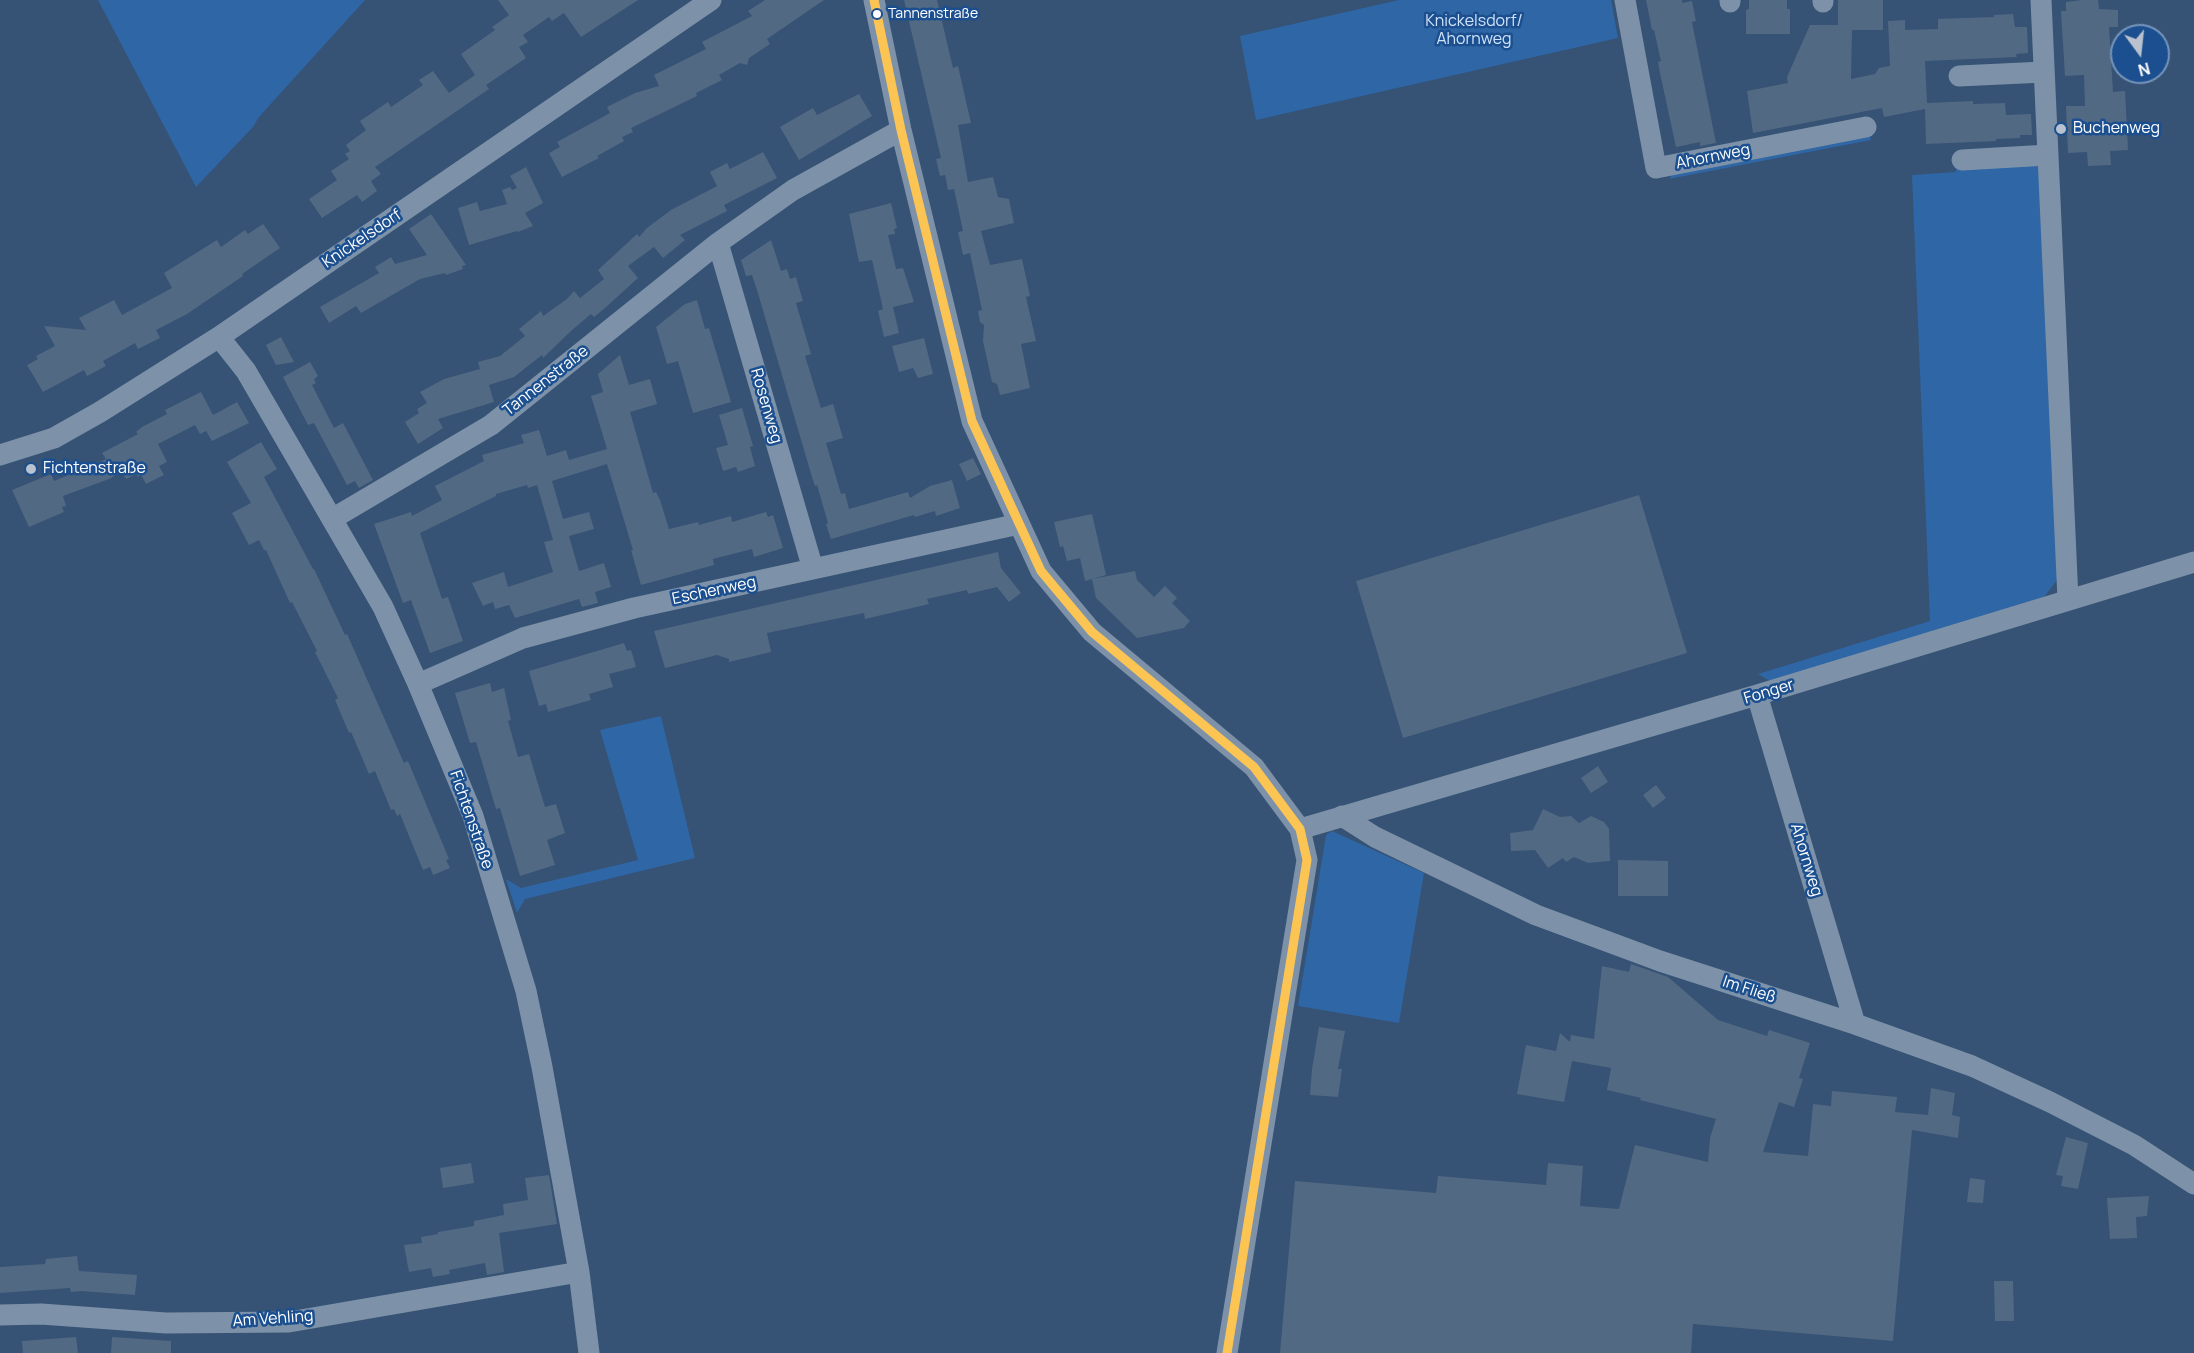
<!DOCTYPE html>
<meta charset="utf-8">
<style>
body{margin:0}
#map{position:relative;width:2194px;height:1353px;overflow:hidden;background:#365274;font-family:Manrope,sans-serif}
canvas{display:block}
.north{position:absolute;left:2110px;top:24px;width:60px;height:60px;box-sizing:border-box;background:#1b4f8f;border:2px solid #7695bc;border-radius:50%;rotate:165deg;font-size:16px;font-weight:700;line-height:24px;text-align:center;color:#fff}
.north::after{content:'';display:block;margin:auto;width:21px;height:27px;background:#b9c2ce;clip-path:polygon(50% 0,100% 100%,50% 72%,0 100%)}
</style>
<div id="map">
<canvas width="2194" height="1353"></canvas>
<div class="north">N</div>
</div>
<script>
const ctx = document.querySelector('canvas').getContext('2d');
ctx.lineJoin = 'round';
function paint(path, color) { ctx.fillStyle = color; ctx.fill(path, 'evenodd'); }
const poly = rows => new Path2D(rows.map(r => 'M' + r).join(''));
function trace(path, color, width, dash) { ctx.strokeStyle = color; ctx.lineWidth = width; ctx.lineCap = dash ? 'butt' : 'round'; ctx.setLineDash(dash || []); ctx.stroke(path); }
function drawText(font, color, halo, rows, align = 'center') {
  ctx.font = font + ' Manrope,sans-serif'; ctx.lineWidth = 5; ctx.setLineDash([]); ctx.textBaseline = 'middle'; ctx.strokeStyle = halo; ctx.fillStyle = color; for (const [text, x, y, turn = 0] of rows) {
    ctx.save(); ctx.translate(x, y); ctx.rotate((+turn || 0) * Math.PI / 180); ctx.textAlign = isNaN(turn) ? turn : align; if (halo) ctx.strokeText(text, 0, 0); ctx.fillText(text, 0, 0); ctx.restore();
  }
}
const green = poly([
 [98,0,365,0,259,117,253,127,196,187],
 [1399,0,1611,0,1618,38,1256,120,1240,36],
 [1869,131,1871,140,1669,179,1676,169],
 [2031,161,2040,169,2058,579,2044,597,1770,681,1758,674,1930,621,1912,175,1956,172,1957,164],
 [661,716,695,858,525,899,517,913,506,879,521,888,638,860,600,730],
 [1332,831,1424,873,1399,1023,1298,1006,1326,835]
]);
const building = poly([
 [498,0,638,0,581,37,564,13,552,21,549,17,523,35,528,42,519,47,526,58,486,85,489,89,375,167,381,174,371,181,377,191,362,202,357,195,322,218,309,199,337,180,331,171,349,159,345,154,350,151,346,145,366,130,360,121,388,102,391,107,423,85,419,80,433,71,449,93,475,75,461,54,495,30,492,27,509,15],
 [765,0,824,0,767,39,770,44,749,58,747,65,740,63,719,75,722,80,696,93,697,96,631,128,633,132,622,137,624,141,597,156,599,158,562,177,549,153,560,147,557,142,610,113,607,107,635,93,659,86,654,75,706,49,702,42,752,16,748,11],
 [904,0,937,0,953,68,958,66,971,123,958,125,968,182,993,177,998,197,1009,199,1014,223,981,231,990,265,1022,259,1030,296,1026,297,1036,341,1021,344,1030,388,1000,395,997,384,992,382,983,341,984,325,980,322,978,311,982,310,970,253,963,255,958,232,963,231,954,189,948,190,945,175,940,176,936,159,941,158],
 [1646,0,1682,0,1682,3,1692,1,1696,21,1692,22,1716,143,1700,146,1700,142,1676,147,1660,73,1658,62,1661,61,1654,30,1652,30],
 [1749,0,1787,0,1787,9,1790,9,1790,34,1746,34,1746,10,1749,9],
 [1838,0,1883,0,1883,30,1852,30,1851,79,1875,74,1879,68,1890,66,1888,21,1905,20,1905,30,1938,29,1938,19,1994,17,1994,15,2013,14,2015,27,2027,27,2028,53,2016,54,2017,57,1925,61,1927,103,1973,101,1973,104,2005,103,2006,115,2031,114,2032,135,2020,135,2020,138,1996,139,1996,141,1926,144,1925,109,1884,117,1882,108,1753,133,1747,91,1788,83,1787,77,1810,25,1838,25],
 [2082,0,2098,0,2099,9,2118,10,2118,27,2109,27,2113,92,2125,91,2128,150,2110,151,2111,165,2088,166,2087,152,2068,153,2066,106,2085,106,2084,75,2065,76,2061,11,2066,11,2066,2],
 [859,94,872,116,799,160,780,127,813,108,817,115],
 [763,152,777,178,724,205,727,211,680,235,685,240,663,258,654,247,628,266,638,278,605,308,594,317,591,314,572,330,543,358,542,355,514,377,489,385,494,402,438,419,443,428,418,444,405,422,419,413,417,409,427,403,420,392,444,379,480,369,478,362,500,356,525,336,519,329,541,311,543,316,567,299,574,291,580,298,604,279,598,270,637,234,639,237,647,228,671,210,717,186,710,172,727,163,730,169],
 [526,167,543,203,525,213,533,226,518,232,517,231,469,245,458,208,477,202,480,211,507,204,502,190,510,187,512,190,517,188,510,176],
 [891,203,897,228,894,229,895,234,888,235,896,269,903,268,914,302,893,307,899,333,884,337,878,311,883,309,872,260,859,262,849,214],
 [431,214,466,265,462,266,463,269,446,275,445,273,420,279,361,313,356,306,329,323,320,307,379,273,375,267,391,257,395,264,427,255,409,229],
 [263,224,280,248,242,274,243,276,187,314,156,330,160,338,138,349,135,343,103,361,106,366,87,376,84,370,43,392,27,365,38,359,36,356,55,346,44,326,86,330,79,318,114,300,122,315,172,288,164,273,217,240,221,247,245,230,248,234],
 [771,240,781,271,787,269,790,279,796,277,803,301,796,303,811,354,805,356,821,408,833,404,843,438,826,443,841,494,845,493,849,509,908,492,910,498,930,486,952,480,960,508,936,516,935,511,915,517,914,515,831,539,826,524,828,523,817,485,815,486,812,477,757,290,752,275,746,276,741,260],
 [697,300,705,329,709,328,731,402,693,413,678,361,667,364,656,327,685,304],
 [281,337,294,362,276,365,266,345],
 [924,338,933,374,918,378,913,368,899,372,892,346],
 [620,355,629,385,650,379,657,404,630,412,653,493,656,492,660,500,669,529,698,522,699,525,731,516,732,522,766,512,768,517,773,515,783,548,754,557,752,549,713,559,714,565,641,585,631,550,633,550,607,464,552,481,563,519,589,512,594,529,569,536,579,571,604,563,611,587,595,592,598,603,582,607,579,599,515,618,509,605,495,609,493,602,483,606,472,583,504,572,508,587,553,572,544,542,553,540,537,485,528,488,527,485,496,494,496,496,420,533,442,599,448,597,463,641,430,653,411,600,403,603,374,524,411,512,412,516,442,500,435,486,484,461,482,455,524,443,521,435,539,430,547,456,566,450,569,460,607,449,591,396,603,392,598,374],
 [310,362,318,376,314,379,316,383,312,385,334,428,343,423,373,480,359,488,355,481,347,485,314,423,308,425,283,377],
 [201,392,213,415,237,402,249,423,212,441,206,431,200,434,195,425,158,444,167,462,159,466,164,475,146,484,141,475,138,477,137,474,126,479,122,472,109,479,63,496,66,506,62,507,64,512,29,527,12,490,51,474,54,481,106,459,102,453,138,434,136,432,142,427,167,414,165,410],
 [742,408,753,446,750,447,755,466,738,472,736,467,723,471,716,448,728,445,719,415],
 [261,442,277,469,264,477,313,569,314,569,345,635,347,634,404,763,408,761,449,859,446,860,450,868,433,875,430,867,423,870,400,814,397,816,394,809,391,810,375,771,369,774,351,732,349,733,335,700,338,698,315,652,317,651,292,602,290,603,266,550,264,550,259,540,249,545,232,513,251,503,227,462],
 [973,458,981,474,967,481,959,464],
 [1639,495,1687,653,1403,738,1356,581],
 [1092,514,1106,575,1085,581,1080,558,1067,561,1063,546,1060,547,1054,522],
 [998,552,1001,568,1021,593,1009,602,997,587,968,594,967,590,927,599,929,604,865,619,864,613,767,633,771,652,729,662,729,659,717,655,665,668,654,631],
 [1135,571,1137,580,1154,597,1165,586,1177,598,1172,603,1190,621,1184,628,1137,638,1096,598,1092,579],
 [624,643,627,651,631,650,636,667,609,674,613,687,589,694,591,700,548,712,546,704,539,706,529,671],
 [490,683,492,692,504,688,511,720,508,721,518,757,529,754,545,807,556,804,565,833,547,840,555,865,520,876,500,808,496,809,476,742,470,743,455,693],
 [1598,766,1608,782,1591,793,1581,778],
 [1656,785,1666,798,1653,808,1643,795],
 [1543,809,1560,817,1571,816,1579,823,1591,816,1604,822,1609,829,1610,861,1588,863,1574,857,1566,862,1563,858,1548,868,1535,850,1511,851,1510,833,1533,830],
 [1618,860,1668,861,1668,896,1618,896],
 [1631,964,1668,977,1718,1020,1767,1036,1769,1030,1810,1043,1799,1078,1803,1079,1794,1107,1779,1102,1763,1152,1808,1156,1813,1104,1831,1106,1832,1091,1897,1097,1895,1112,1928,1115,1931,1088,1955,1093,1952,1115,1960,1117,1958,1138,1912,1130,1893,1341,1693,1324,1691,1353,1280,1353,1295,1181,1436,1193,1438,1176,1546,1185,1548,1163,1583,1166,1580,1206,1619,1209,1635,1145,1708,1162,1710,1138,1716,1119,1640,1100,1641,1098,1607,1090,1611,1068,1572,1061,1564,1102,1517,1094,1526,1045,1556,1051,1560,1033,1570,1042,1571,1035,1594,1039,1602,966,1629,972],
 [1319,1027,1345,1031,1338,1069,1342,1069,1338,1097,1310,1095,1312,1069],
 [2066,1137,2088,1143,2078,1189,2061,1186,2063,1176,2056,1175],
 [471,1163,474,1183,443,1188,440,1168],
 [549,1175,557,1224,499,1233,504,1272,487,1275,485,1263,449,1270,450,1274,433,1277,431,1268,409,1272,404,1245,422,1243,421,1237,438,1234,438,1232,474,1226,474,1221,504,1215,503,1204,528,1200,525,1178],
 [1970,1178,1985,1180,1983,1203,1967,1202],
 [2149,1196,2147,1216,2136,1217,2137,1238,2110,1239,2107,1198],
 [77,1256,79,1271,137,1275,135,1295,81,1291,71,1292,70,1288,0,1293,0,1267,45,1264,46,1259],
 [1994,1281,2013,1281,2014,1321,1995,1321],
 [76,1337,78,1353,23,1353,22,1341],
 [112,1337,171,1341,171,1353,111,1353]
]);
const street = poly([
 [874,0,901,130,972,421,1041,571,1092,632,1254,767,1300,829,1307,860,1227,1353],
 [1625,0,1656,168,1866,127],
 [1730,0,1730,2],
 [1823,0,1823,2],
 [2041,0,2068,600],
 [1959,76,2044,72],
 [1962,160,2048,155],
 [718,243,813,569],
 [219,337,246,371,383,607,418,684,473,816,526,991,542,1067,579,1272,589,1353],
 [0,455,54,438,100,412,219,337,711,0],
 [332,519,491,425,718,243,793,190,901,130],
 [418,684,523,638,634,608,1019,524],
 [1757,695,1855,1024],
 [1342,816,1375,837,1536,915,1660,961,1855,1024,1972,1066,2050,1102,2134,1145,2194,1184],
 [1300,829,1757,695,2194,562],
 [0,1315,41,1314,166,1323,289,1322,579,1272]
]);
const bus1 = poly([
 [874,0,901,130,972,421,1041,571,1092,632,1254,767,1300,829,1307,860,1227,1353]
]);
const markers = [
 [877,14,5,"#fff"],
 [2061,129,6,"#b9c2ce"],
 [31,469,6,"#b9c2ce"]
];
const busNames = [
 ["Tannenstraße",888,14]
];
const parkNames = [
 ["Knickelsdorf/",1474,22],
 ["Ahornweg",1474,40]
];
const poiNames = [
 ["Buchenweg",2073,129],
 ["Fichtenstraße",43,469]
];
const streetNames = [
 ["Ahornweg",1713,157,-11],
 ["Knickelsdorf",362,239,-34],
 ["Tannenstraße",546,381,-38],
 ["Rosenweg",766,406,74],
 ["Eschenweg",714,591,-12],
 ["Fonger",1769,692,-17],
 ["Fichtenstraße",471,820,71],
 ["Ahornweg",1806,860,73],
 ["Im Fließ",1749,990,18],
 ["Am Vehling",273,1319,-4]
];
paint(green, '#2f66a5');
paint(building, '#526984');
trace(street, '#7d92a8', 21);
trace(bus1, '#fcc553', 9);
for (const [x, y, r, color] of markers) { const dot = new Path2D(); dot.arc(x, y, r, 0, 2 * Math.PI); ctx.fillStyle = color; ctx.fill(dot); trace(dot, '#1b4f8f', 2); }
drawText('14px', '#fff', '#1b4f8f', busNames, 'left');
drawText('16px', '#cfe3fa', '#1b4f8f', parkNames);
drawText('16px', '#fff', '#1b4f8f', poiNames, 'left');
drawText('16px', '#fff', '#1b4f8f', streetNames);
</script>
